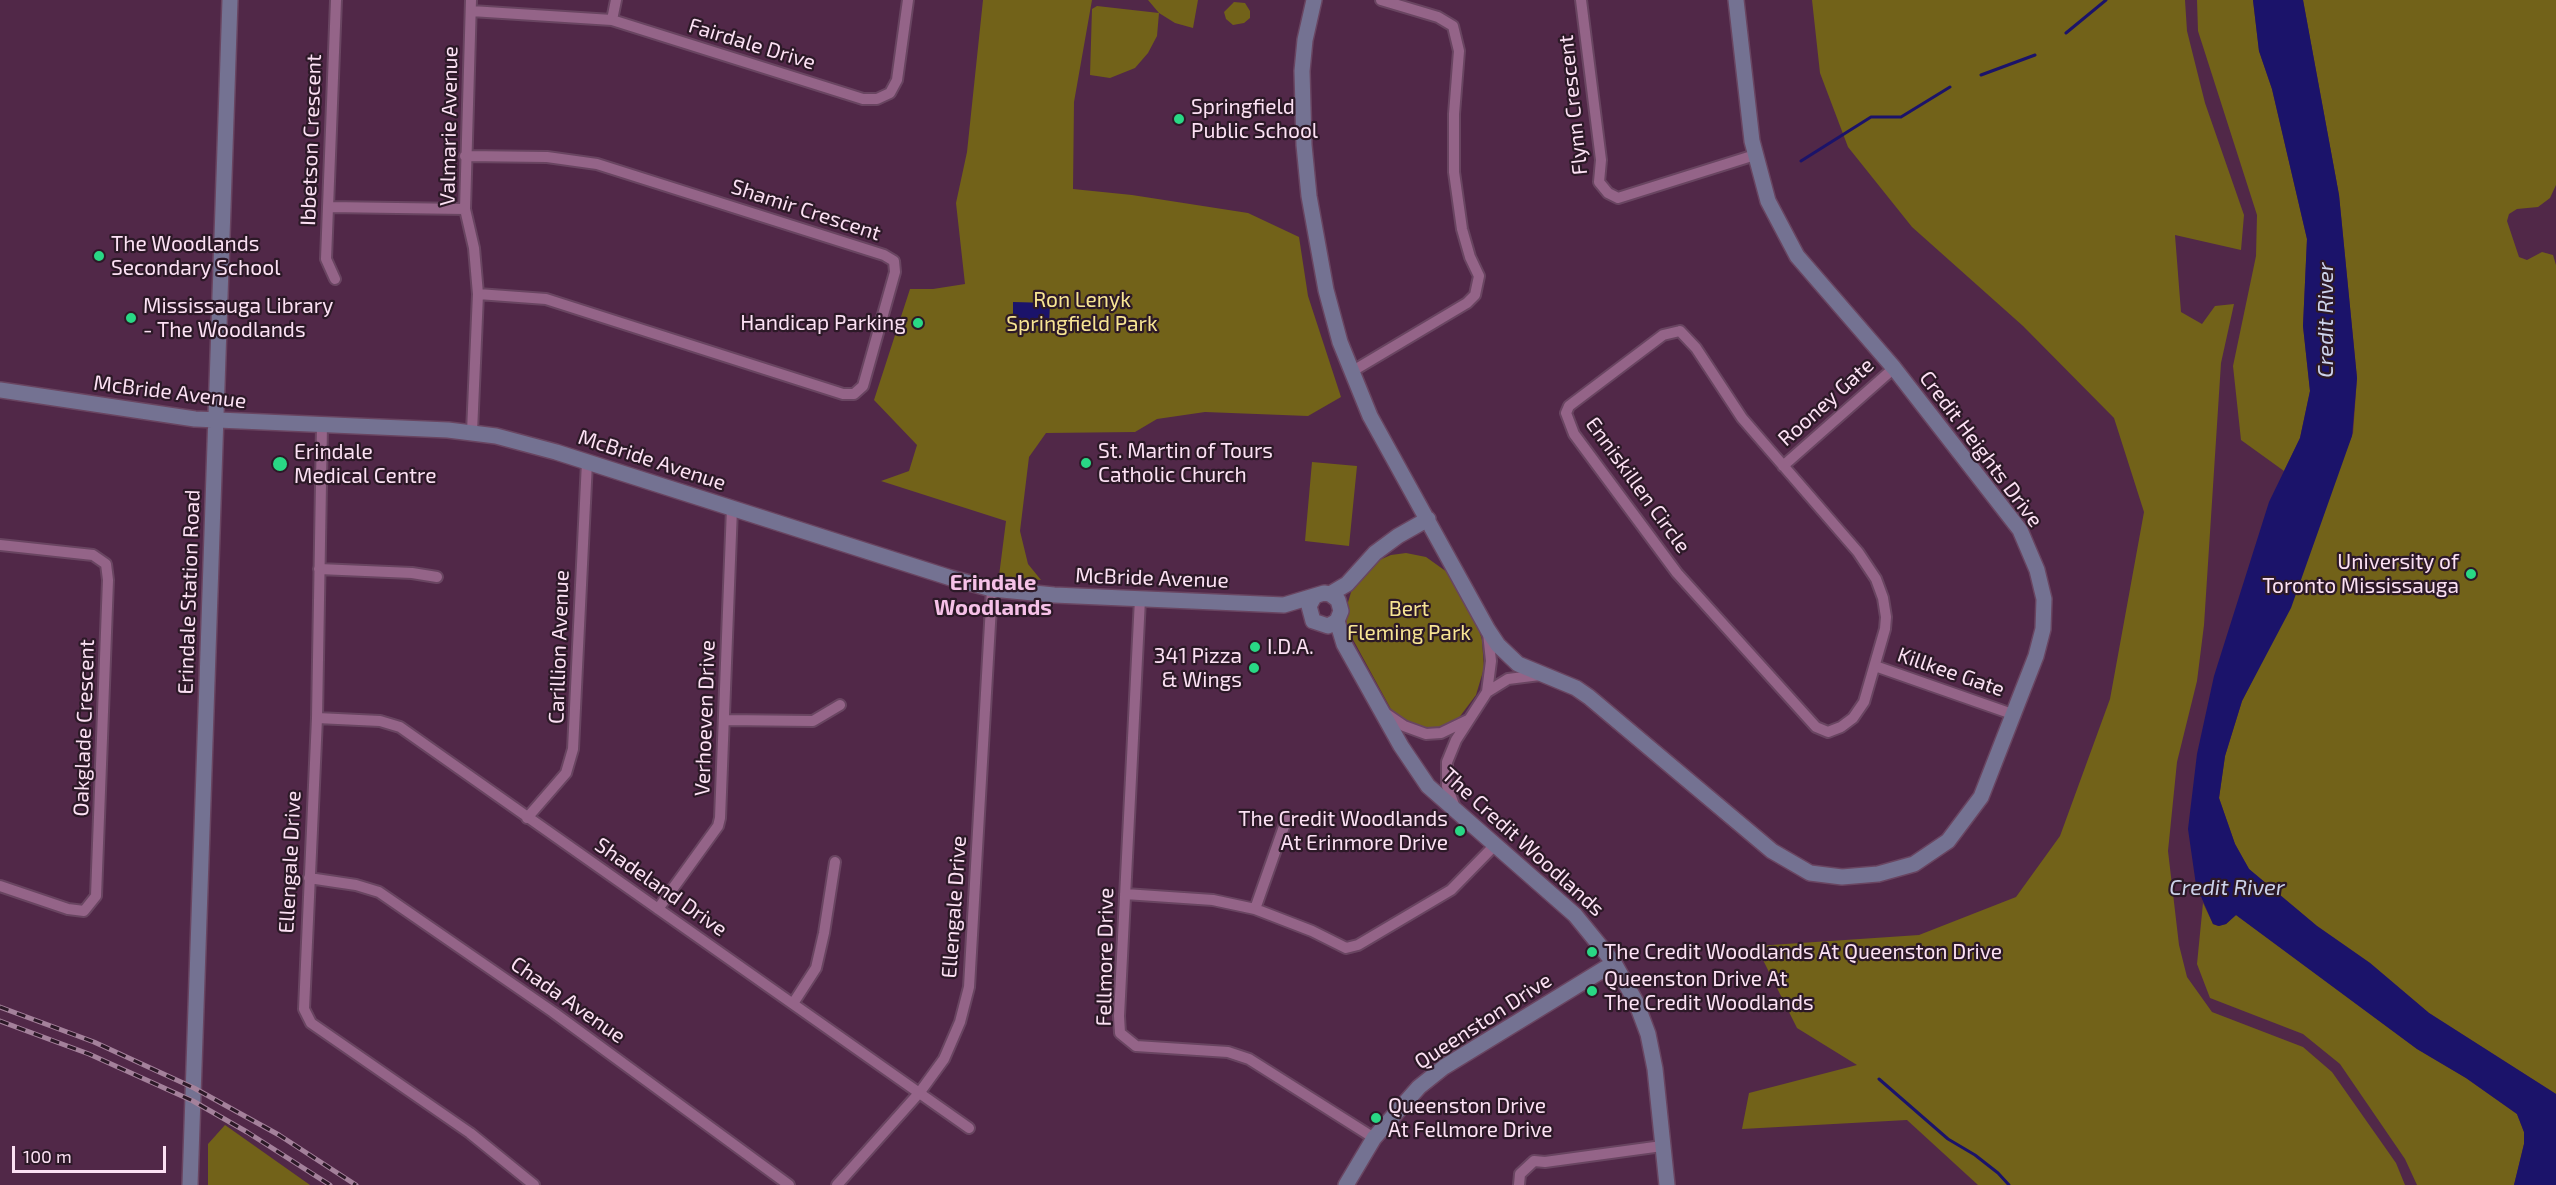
<!DOCTYPE html>
<style>
body{margin:0}
#map{position:relative;width:2556px;height:1185px;overflow:hidden;background:#512848;font-family:"Exo 2",sans-serif}
canvas{display:block}
.scale{position:absolute;left:12px;top:1146px;width:154px;height:27px;box-sizing:border-box;border:3px solid #fce1f4;border-top:0;padding-left:8px;font-size:18px;line-height:21px;white-space:nowrap;color:#fce1f4;-webkit-text-stroke:4px #2c1927;paint-order:stroke}
</style>
<div id="map">
<canvas width="2556" height="1185"></canvas>
<div class="scale">100 m</div>
</div>
<script>
const ctx = document.querySelector('canvas').getContext('2d');
ctx.lineJoin = 'round';
function paint(path, color) { ctx.fillStyle = color; ctx.fill(path, 'evenodd'); }
const poly = rows => new Path2D(rows.map(r => 'M' + r).join(''));
function trace(path, color, width, dash) { ctx.strokeStyle = color; ctx.lineWidth = width; ctx.lineCap = dash ? 'butt' : 'round'; ctx.setLineDash(dash || []); ctx.stroke(path); }
function drawText(font, color, halo, rows, align = 'center') {
  ctx.font = font + ' "Exo 2",sans-serif'; ctx.lineWidth = 4.5; ctx.setLineDash([]); ctx.textBaseline = 'middle'; ctx.strokeStyle = halo; ctx.fillStyle = color; for (const [text, x, y, turn = 0] of rows) {
    ctx.save(); ctx.translate(x, y); ctx.rotate((+turn || 0) * Math.PI / 180); ctx.textAlign = isNaN(turn) ? turn : align; if (halo) ctx.strokeText(text, 0, 0); ctx.fillText(text, 0, 0); ctx.restore();
  }
}
const green = poly([
 [983,0,1092,0,1074,102,1073,189,1132,195,1248,213,1299,237,1308,296,1341,397,1308,416,1205,412,1157,419,1135,432,1046,433,1029,457,1020,531,1028,564,1041,580,999,576,1006,521,881,481,909,471,917,445,874,400,910,289,933,289,965,284,956,203,967,152],
 [1148,0,1198,0,1193,28,1175,23,1159,13,1157,36,1148,53,1135,68,1110,78,1090,75,1092,9,1097,6,1159,13],
 [1812,0,2185,0,2187,31,2205,103,2244,215,2241,250,2175,235,2181,312,2202,324,2215,306,2234,304,2221,363,2204,625,2197,681,2177,762,2168,851,2179,945,2187,977,2212,1012,2303,1047,2332,1072,2396,1163,2405,1185,1978,1185,1907,1120,1742,1129,1749,1093,1857,1065,1797,1028,1756,946,1919,935,2016,897,2060,836,2110,699,2144,512,2114,418,2023,326,1912,227,1848,147,1820,73],
 [2197,0,2253,0,2259,51,2272,89,2307,239,2303,326,2310,391,2300,438,2284,471,2241,440,2233,366,2256,256,2257,215,2198,31],
 [2303,0,2556,0,2556,185,2550,198,2538,207,2517,209,2509,214,2507,221,2519,257,2527,260,2542,252,2553,255,2556,265,2556,1094,2429,1013,2370,963,2317,926,2249,869,2235,844,2219,798,2225,756,2242,701,2262,661,2353,433,2357,378,2339,195],
 [1234,2,1245,3,1250,11,1250,18,1244,23,1233,25,1226,19,1224,12],
 [1312,462,1357,466,1349,546,1305,541],
 [1406,553,1426,557,1447,572,1478,627,1482,640,1484,668,1476,695,1458,719,1440,727,1416,727,1393,713,1350,634,1346,621,1346,609,1352,589,1377,561,1391,555],
 [2203,903,2213,924,2218,926,2226,924,2236,915,2417,1049,2466,1078,2517,1114,2524,1132,2524,1144,2514,1185,2417,1185,2405,1159,2340,1064,2303,1034,2210,998,2197,964],
 [225,1125,310,1185,208,1185,208,1144]
]);
const water = poly([
 [2253,0,2303,0,2339,195,2357,378,2352,436,2291,608,2242,701,2225,756,2219,798,2235,844,2249,869,2317,926,2370,963,2429,1013,2556,1094,2556,1185,2514,1185,2524,1144,2524,1132,2517,1114,2466,1078,2417,1049,2236,915,2226,924,2219,926,2213,924,2196,885,2188,829,2197,754,2214,676,2269,502,2300,438,2310,391,2303,326,2307,239,2272,89,2259,51],
 [1013,302,1050,303,1049,326,1013,325]
]);
const stream = poly([
 [2066,33,2106,0],
 [1981,75,2035,55],
 [1801,161,1871,117,1901,117,1950,87],
 [1879,1079,1948,1139,1975,1155,1998,1173,2009,1185]
]);
const street = poly([
 [471,0,465,209,474,248,478,294,472,432],
 [1581,0,1601,160,1599,182,1608,193,1618,198,1755,155],
 [471,11,612,20,863,99,877,99,890,93,897,80,908,0],
 [612,20,616,0],
 [465,156,547,157,597,164,884,255,894,261,895,272,863,386,854,394,843,394,546,299,478,294],
 [329,207,465,209],
 [335,279,326,259,336,0],
 [1680,331,1696,348,1742,418,1858,552,1876,579,1883,598,1886,617,1885,629,1864,702,1853,718,1841,727,1828,732,1816,727,1677,573,1574,434,1566,413,1569,406,1663,335,1680,331],
 [1351,372,1467,303,1475,295,1479,276,1470,257,1462,229,1454,172,1454,114,1459,51,1453,26,1438,17,1381,0],
 [322,425,317,718,304,1009,311,1023,470,1133,534,1185],
 [1783,466,1894,368],
 [0,545,93,555,106,564,108,580,96,896,84,911,68,909,0,886],
 [319,569,412,573,437,577],
 [1140,599,1119,1016,1120,1033,1136,1046,1228,1052,1249,1059,1374,1138],
 [1875,666,2015,715],
 [1487,692,1508,679,1540,675],
 [1385,713,1404,726,1426,734,1441,733,1468,720],
 [317,718,380,721,400,727,969,1128],
 [725,720,813,721,840,705],
 [1454,805,1447,786,1447,762,1456,740,1487,692,1491,661,1488,633],
 [527,818,566,773,573,749,587,462],
 [309,878,356,885,379,892,553,1012,789,1185],
 [1125,894,1213,900,1255,909,1312,931,1346,948,1358,945,1451,890,1494,846],
 [658,909,718,826,720,818,732,508],
 [1255,909,1287,818],
 [794,1002,816,968,824,933,835,862],
 [837,1185,920,1092,944,1059,960,1022,969,987,992,589],
 [1519,1185,1520,1174,1534,1161,1545,1162,1662,1146]
]);
const secondary = poly([
 [1314,0,1305,40,1302,71,1304,145,1309,196,1326,290,1340,342,1370,416,1488,630,1498,645,1518,664,1576,688,1589,697,1772,851,1810,873,1842,877,1878,874,1914,864,1948,841,1981,797,2036,656,2043,629,2044,599,2037,570,2020,530,1894,368,1797,256,1768,201,1752,141,1736,0],
 [0,390,195,419,448,430,496,436,556,452,951,578,992,589,1054,595,1284,605,1324,593,1330,594,1338,600,1341,611,1337,621,1328,626,1313,621,1309,606,1314,597],
 [1330,594,1347,584,1375,553,1398,536,1428,519],
 [1337,621,1344,644,1401,746,1428,786,1575,915,1614,963,1636,1002,1648,1034,1655,1069,1667,1185],
 [190,1185,230,0],
 [1346,1185,1374,1138,1419,1087,1444,1067,1614,963]
]);
const rail = poly([
 [0,1007,94,1042,194,1088,279,1135,356,1185],
 [0,1021,89,1054,193,1101,247,1132,330,1185]
]);
const markers = [
 [1179,119,6,"#29d885"],
 [99,256,6,"#29d885"],
 [131,318,6,"#29d885"],
 [918,323,6,"#29d885"],
 [1086,463,6,"#29d885"],
 [280,464,8,"#29d885"],
 [2471,574,6,"#29d885"],
 [1255,647,6,"#29d885"],
 [1254,668,6,"#29d885"],
 [1460,831,6,"#29d885"],
 [1592,952,6,"#29d885"],
 [1592,991,6,"#29d885"],
 [1376,1118,6,"#29d885"]
];
const streetNames = [
 ["Fairdale Drive",752,44,17],
 ["Flynn Crescent",1573,105,-96],
 ["Valmarie Avenue",449,126,-89],
 ["Ibbetson Crescent",311,140,-88],
 ["Shamir Crescent",806,210,18],
 ["McBride Avenue",170,392,7],
 ["Rooney Gate",1826,402,-42],
 ["Credit Heights Drive",1981,449,53],
 ["McBride Avenue",652,460,18],
 ["Enniskillen Circle",1638,485,54],
 ["McBride Avenue",1152,578,2],
 ["Erindale Station Road",189,592,-88],
 ["Carillion Avenue",559,647,-88],
 ["Killkee Gate",1951,672,19],
 ["Verhoeven Drive",705,718,-88],
 ["Oakglade Crescent",84,728,-88],
 ["The Credit Woodlands",1523,842,42],
 ["Ellengale Drive",290,862,-87],
 ["Shadeland Drive",661,887,35],
 ["Ellengale Drive",954,907,-86],
 ["Fellmore Drive",1105,957,-89],
 ["Chada Avenue",568,1000,35],
 ["Queenston Drive",1483,1021,-33]
];
const poiNames = [
 ["Springfield",1191,107],
 ["Public School",1191,131],
 ["The Woodlands",111,244],
 ["Secondary School",111,268],
 ["Mississauga Library",143,306],
 ["- The Woodlands",143,330],
 ["Handicap Parking",906,323,"right"],
 ["St. Martin of Tours",1098,451],
 ["Catholic Church",1098,475],
 ["Erindale",294,452],
 ["Medical Centre",294,476],
 ["University of",2459,562,"right"],
 ["Toronto Mississauga",2459,586,"right"],
 ["I.D.A.",1267,647],
 ["341 Pizza",1242,656,"right"],
 ["& Wings",1242,680,"right"],
 ["The Credit Woodlands",1448,819,"right"],
 ["At Erinmore Drive",1448,843,"right"],
 ["The Credit Woodlands At Queenston Drive",1604,952],
 ["Queenston Drive At",1604,979],
 ["The Credit Woodlands",1604,1003],
 ["Queenston Drive",1388,1106],
 ["At Fellmore Drive",1388,1130]
];
const parkNames = [
 ["Ron Lenyk",1082,300],
 ["Springfield Park",1082,324],
 ["Bert",1409,609],
 ["Fleming Park",1409,633]
];
const waterNames = [
 ["Credit River",2326,320,-90],
 ["Credit River",2227,888]
];
const neighbourhoodNames = [
 ["Erindale",993,583],
 ["Woodlands",993,608]
];
paint(green, '#726219');
paint(water, '#1b136a');
trace(stream, '#1b136a', 3);
trace(street, '#694561', 14);
trace(secondary, '#694561', 18);
trace(street, '#946488', 10);
trace(secondary, '#747292', 15);
trace(rail, '#a4819b', 5);
trace(rail, '#2c1927', 3, [9]);
for (const [x, y, r, color] of markers) { const dot = new Path2D(); dot.arc(x, y, r, 0, 2 * Math.PI); ctx.fillStyle = color; ctx.fill(dot); trace(dot, '#2c1927', 2); }
drawText('21px', '#fce1f4', '#2c1927', streetNames);
drawText('21px', '#fce1f4', '#2c1927', poiNames, 'left');
drawText('21px', '#f8e594', '#2c1927', parkNames);
drawText('italic 22px', '#cdd3eb', '#2c1927', waterNames);
drawText('bold 22px', '#f6c1e8', '#2c1927', neighbourhoodNames);
</script>
